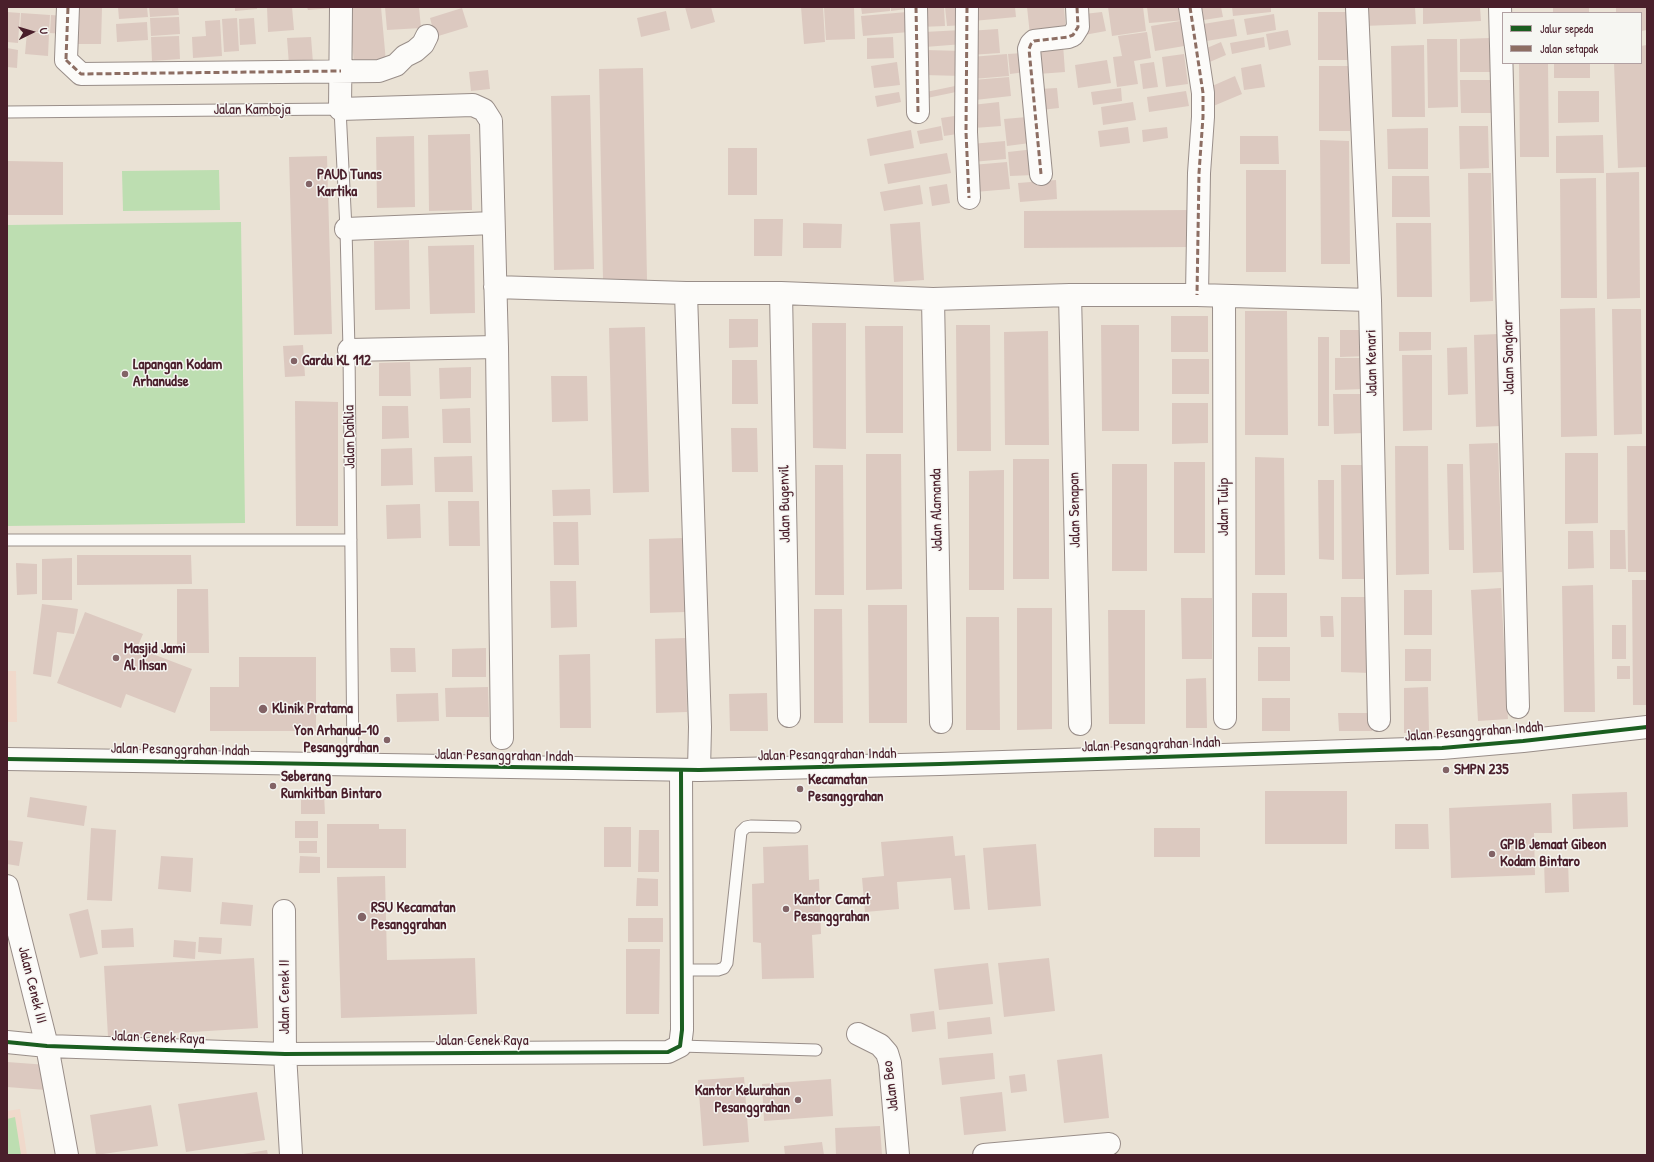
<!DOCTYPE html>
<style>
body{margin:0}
#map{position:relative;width:1654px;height:1162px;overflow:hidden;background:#eae2d5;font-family:"Patrick Hand",sans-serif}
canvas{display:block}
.frame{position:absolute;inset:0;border:8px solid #4a1f2b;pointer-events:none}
.legend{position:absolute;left:1502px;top:12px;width:140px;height:52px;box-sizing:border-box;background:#f6f6f2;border:1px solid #b1a0a2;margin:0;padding:5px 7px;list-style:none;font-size:12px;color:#4a1f2b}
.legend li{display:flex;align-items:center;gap:8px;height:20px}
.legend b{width:20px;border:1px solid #b1a0a2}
.north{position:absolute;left:12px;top:12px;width:40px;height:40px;-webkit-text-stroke:3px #f6f6f2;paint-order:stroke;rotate:85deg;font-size:11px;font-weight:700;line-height:16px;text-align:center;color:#4a1f2b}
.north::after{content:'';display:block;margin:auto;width:14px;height:18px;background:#4a1f2b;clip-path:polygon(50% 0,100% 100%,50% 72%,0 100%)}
</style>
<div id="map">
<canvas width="1654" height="1162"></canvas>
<div class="frame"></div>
<ul class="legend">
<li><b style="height:5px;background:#1b5e20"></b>Jalur sepeda</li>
<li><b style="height:5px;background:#8d6e63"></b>Jalan setapak</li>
</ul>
<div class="north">U</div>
</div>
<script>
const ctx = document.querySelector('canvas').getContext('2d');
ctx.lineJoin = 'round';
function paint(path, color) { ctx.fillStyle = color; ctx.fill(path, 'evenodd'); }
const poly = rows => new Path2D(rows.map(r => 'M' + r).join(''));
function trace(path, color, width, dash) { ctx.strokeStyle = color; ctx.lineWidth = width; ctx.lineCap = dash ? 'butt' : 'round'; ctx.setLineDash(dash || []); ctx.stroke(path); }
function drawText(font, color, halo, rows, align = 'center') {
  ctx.font = font + ' "Patrick Hand",sans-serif'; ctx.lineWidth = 3; ctx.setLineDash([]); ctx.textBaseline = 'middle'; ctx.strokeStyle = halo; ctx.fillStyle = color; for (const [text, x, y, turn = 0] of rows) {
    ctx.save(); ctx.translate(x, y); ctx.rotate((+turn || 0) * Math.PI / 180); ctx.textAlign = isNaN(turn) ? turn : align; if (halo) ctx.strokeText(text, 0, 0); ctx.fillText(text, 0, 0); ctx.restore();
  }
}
const built = poly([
 [7,671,16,671,17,722,7,722],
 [20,1109,27,1155,7,1155,7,1111]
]);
const green = poly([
 [219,170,220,210,123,211,122,171],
 [241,222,245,523,7,526,7,225],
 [15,1117,21,1155,7,1155,7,1119]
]);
const building = poly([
 [118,7,147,7,148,17,119,19],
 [149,7,178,7,179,15,150,17],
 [235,7,257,7,257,9,235,11],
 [267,7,292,7,294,30,268,32],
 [307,7,332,7,332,8,308,10],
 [381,7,386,62,354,64,349,8],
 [385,7,419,7,421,28,387,30],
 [685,7,711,7,715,22,691,29],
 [801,7,823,7,825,42,804,44],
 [824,7,854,7,855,39,826,40],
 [861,7,890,7,890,11,862,14],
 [891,7,913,7,913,8,891,11],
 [919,7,944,7,945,26,920,27],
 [945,7,964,7,965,25,947,26],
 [971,7,1015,7,1016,17,973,21],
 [1027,7,1064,7,1066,32,1030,35],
 [1108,7,1143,7,1146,31,1112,36],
 [1147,7,1185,7,1186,20,1149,23],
 [1195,7,1221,7,1223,17,1197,21],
 [1232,7,1271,7,1271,12,1233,16],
 [1362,7,1415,7,1416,24,1363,26],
 [1423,7,1480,7,1481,21,1423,24],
 [1553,7,1589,7,1589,13,1553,13],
 [1616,7,1647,7,1647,30,1641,31,1641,13,1616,13],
 [74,8,102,8,101,44,74,44],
 [462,8,468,27,435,37,430,18],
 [666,11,670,30,641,37,637,18],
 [7,12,20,13,18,43,7,42],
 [907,12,909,32,863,36,861,16],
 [1102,12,1106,31,1084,35,1084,14],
 [1318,12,1352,12,1353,60,1318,60],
 [21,13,50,15,49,33,20,31],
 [1274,14,1276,30,1247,35,1244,19],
 [51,15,65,16,63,34,50,33],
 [179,17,180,34,151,36,150,18],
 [237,18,239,51,224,52,222,19],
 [254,18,256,44,240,45,239,19],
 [1234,19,1237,36,1200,42,1197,25],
 [220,20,222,56,193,58,192,37,206,36,205,21],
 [1186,20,1190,45,1155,51,1151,26],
 [147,22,148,40,117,42,116,24],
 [998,29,1000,53,970,55,968,31],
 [962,30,963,44,925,47,924,32],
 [1288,30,1291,45,1269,50,1266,34],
 [27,32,49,34,48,56,25,54],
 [1147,32,1151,58,1134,61,1138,84,1117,87,1113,57,1122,56,1118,36],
 [179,36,180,59,152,61,151,37],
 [311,37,313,63,289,65,287,38],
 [893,37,894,58,867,59,867,38],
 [1264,37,1265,47,1232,54,1230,43],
 [1490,38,1490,72,1460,72,1460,39],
 [1427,39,1457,39,1458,107,1428,108],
 [1221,42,1226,55,1205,64,1200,51],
 [1063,44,1065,72,1038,74,1035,47],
 [1424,45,1425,117,1392,117,1391,46],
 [1647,45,1647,167,1618,168,1614,63,1641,63,1641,46],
 [7,48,18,50,17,68,7,67],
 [925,50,963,51,962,76,924,75],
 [1023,53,1025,72,1010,74,1008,54],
 [1007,54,1009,76,973,79,971,57],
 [1184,54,1188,84,1166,87,1162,57],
 [1107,60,1111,83,1078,88,1075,65],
 [897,62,900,85,874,88,871,66],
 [1154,62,1158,87,1143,89,1140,64],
 [1519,63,1548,63,1549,157,1520,157],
 [1554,63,1590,63,1590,78,1554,78],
 [1261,64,1265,87,1244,90,1241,68],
 [1319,66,1350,66,1350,131,1319,131],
 [643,68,647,280,603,280,599,69],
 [488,70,490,89,471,91,469,72],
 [1235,76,1242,94,1211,107,1203,90],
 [1009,77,1011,96,975,100,973,80],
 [1460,80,1492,80,1492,113,1461,113],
 [955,86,956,92,927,98,926,92],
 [1057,88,1059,108,1041,110,1039,89],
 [1121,88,1122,101,1093,105,1091,92],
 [1186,91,1189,106,1149,112,1147,97],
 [1558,91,1599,91,1599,122,1558,123],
 [899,92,901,102,877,107,875,96],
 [590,95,594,269,554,270,551,96],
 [999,102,1001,126,974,128,972,105],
 [1133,102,1136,120,1103,125,1101,107],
 [961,115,964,133,944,136,941,118],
 [1027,117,1030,143,1007,146,1004,119],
 [941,126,943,140,920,144,917,131],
 [1459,126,1488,126,1489,168,1460,169],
 [1128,127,1130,143,1100,147,1098,131],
 [1167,127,1168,138,1143,142,1142,130],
 [1428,128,1428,169,1388,169,1387,129],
 [911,130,914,148,870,156,867,139],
 [470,134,472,210,429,211,428,135],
 [1603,135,1604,173,1556,173,1556,136],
 [414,136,415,207,377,208,376,137],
 [1240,136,1278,136,1279,164,1240,164],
 [1320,140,1349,141,1350,264,1321,264],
 [1005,141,1006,159,972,162,971,144],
 [728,148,757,148,757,195,728,195],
 [1035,149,1034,175,1010,176,1008,152],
 [947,153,951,173,888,184,884,164],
 [327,156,332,334,294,335,289,157],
 [7,161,63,162,63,215,7,215],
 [1007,162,1010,189,975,192,972,165],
 [1246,170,1286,170,1286,272,1246,272],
 [1639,172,1640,298,1607,299,1606,173],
 [1468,173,1491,173,1493,301,1470,302],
 [1392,176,1429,176,1430,217,1392,217],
 [1596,178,1597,298,1561,298,1560,179],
 [1056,180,1057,199,1020,202,1018,183],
 [947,184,950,203,932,206,929,187],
 [920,185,923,204,884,211,880,192],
 [1192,210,1192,247,1024,248,1024,211],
 [754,219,783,219,782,256,754,256],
 [920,222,924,280,894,282,890,224],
 [803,223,842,224,841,248,803,248],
 [1396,223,1431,223,1432,297,1397,297],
 [409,240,410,309,375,310,374,241],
 [474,245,475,313,430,314,428,246],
 [1595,308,1597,436,1561,437,1560,309],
 [1612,309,1641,309,1642,434,1614,435],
 [1245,311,1287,311,1288,435,1245,435],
 [1171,316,1208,316,1208,352,1171,352],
 [729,319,758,319,758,347,729,348],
 [812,323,846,323,846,449,813,448],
 [956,325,990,325,991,451,957,451],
 [1101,325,1139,325,1139,431,1102,431],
 [865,326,903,326,903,433,866,433],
 [645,327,649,492,613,493,609,328],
 [1340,330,1368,330,1369,356,1340,357],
 [1048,331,1049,445,1005,445,1004,332],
 [1399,332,1431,332,1431,350,1399,351],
 [1499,334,1501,426,1476,427,1474,335],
 [1318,337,1329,337,1329,426,1318,426],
 [303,345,305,376,285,377,283,346],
 [1467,347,1468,394,1448,395,1447,348],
 [1402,355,1432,355,1432,430,1403,431],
 [1335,358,1364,358,1364,389,1335,390],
 [1172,359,1209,359,1209,394,1172,394],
 [732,360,757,360,758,404,732,404],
 [410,362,411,396,379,396,379,363],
 [471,367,471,398,440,399,439,368],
 [551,376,587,376,588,421,552,422],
 [1333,394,1364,394,1365,433,1334,434],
 [295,401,338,402,338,526,296,526],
 [1172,403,1208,403,1208,443,1172,444],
 [382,406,408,406,409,438,382,439],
 [470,408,471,443,443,443,442,409],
 [731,428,757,428,758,472,732,472],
 [1498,443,1502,572,1473,573,1469,444],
 [1395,446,1428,446,1429,574,1396,575],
 [1627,446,1647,446,1647,572,1628,572],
 [412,448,413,485,381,486,381,449],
 [1565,453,1598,453,1598,523,1565,524],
 [866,454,901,454,902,589,866,590],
 [472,456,473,492,435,492,434,457],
 [1255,457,1284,458,1285,575,1255,575],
 [1013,459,1049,459,1049,579,1013,579],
 [1174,462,1205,462,1205,553,1174,553],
 [1112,464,1147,464,1147,571,1112,571],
 [1447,464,1463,464,1464,550,1449,550],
 [815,465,843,465,844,595,815,595],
 [1341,465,1367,465,1367,579,1342,579],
 [1004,470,1004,590,969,590,969,471],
 [1318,480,1334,480,1334,560,1319,559],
 [590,489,591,515,553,516,552,490],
 [448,501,479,501,480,546,449,546],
 [420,504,421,538,387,539,386,505],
 [553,522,578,522,579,565,554,565],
 [1610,530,1625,530,1626,569,1610,569],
 [1568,531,1593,531,1594,568,1568,569],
 [684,538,686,612,650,613,649,539],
 [77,555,191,555,192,584,77,585],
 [72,558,72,600,42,600,42,559],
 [16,563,37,564,37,594,17,595],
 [1632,580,1647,580,1647,705,1633,705],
 [550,581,576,581,577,627,551,628],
 [1593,585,1595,712,1564,712,1562,586],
 [1501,588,1508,719,1478,721,1471,590],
 [177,589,208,589,209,653,177,653],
 [1404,590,1432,590,1432,635,1404,635],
 [1252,593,1287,593,1287,637,1252,637],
 [1341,597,1369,597,1370,673,1341,672],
 [1181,598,1212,598,1212,659,1182,659],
 [42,604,78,609,74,634,57,632,51,677,33,674],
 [868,605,907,605,907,723,869,723],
 [1017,608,1052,608,1052,729,1017,730],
 [814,609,842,609,843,723,814,723],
 [1108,610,1145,610,1145,724,1109,724],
 [85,612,143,634,137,648,192,669,175,713,126,694,121,708,57,683],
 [1320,616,1333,616,1334,637,1321,637],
 [966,617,999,617,1000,730,966,730],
 [1612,625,1626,625,1626,659,1612,659],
 [686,638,687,712,656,713,655,639],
 [1258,647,1290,647,1290,681,1258,681],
 [390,648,415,648,416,672,391,672],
 [486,648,486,677,452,677,452,649],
 [1405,649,1431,649,1431,681,1405,681],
 [590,654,591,728,560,728,559,655],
 [239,657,316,657,316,731,210,731,210,687,239,687],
 [1617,666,1630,666,1630,679,1617,679],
 [1206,678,1207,728,1186,728,1186,679],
 [488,687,489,717,446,717,445,688],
 [1428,687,1429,732,1404,733,1404,688],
 [438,693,439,721,397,722,396,694],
 [767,693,768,731,730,731,729,694],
 [1262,698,1290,698,1290,731,1262,731],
 [1338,713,1372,713,1372,731,1339,731],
 [1265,791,1347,791,1347,844,1265,844],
 [1627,792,1628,827,1573,829,1572,794],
 [301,794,324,794,325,814,301,814],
 [30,797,87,806,84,826,27,817],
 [1551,803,1552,833,1534,833,1535,875,1451,878,1449,808],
 [295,821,318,821,318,838,295,838],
 [327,824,379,824,379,829,406,829,406,868,327,868],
 [1395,824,1428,824,1429,849,1395,849],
 [604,827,631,827,631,867,604,867],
 [91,828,116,830,112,901,87,900],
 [1154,828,1200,828,1200,857,1154,857],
 [639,830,659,830,659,872,638,872],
 [953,836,955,856,965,855,970,909,954,910,951,878,897,882,899,909,865,912,862,878,884,876,881,842],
 [7,840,23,842,19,866,7,864],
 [299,841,317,841,317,853,299,853],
 [1036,844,1041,906,988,910,983,848],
 [808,845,809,880,819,879,821,934,812,935,814,978,762,979,761,943,753,942,752,884,764,883,763,847],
 [161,856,193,858,191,892,158,889],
 [300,856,320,857,320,873,299,873],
 [1568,860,1569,892,1545,893,1544,861],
 [385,876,387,960,475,958,477,1014,341,1018,337,877],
 [637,878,658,879,658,906,636,906],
 [222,902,253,905,251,926,220,924],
 [88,909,98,954,80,958,69,914],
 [628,918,663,918,663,942,628,942],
 [133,928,134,947,102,948,101,930],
 [199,937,222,938,221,954,198,952],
 [174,940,196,942,195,959,173,957],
 [626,949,660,949,659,1014,626,1014],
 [254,958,258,1028,108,1037,104,966],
 [1049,958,1055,1011,1004,1017,998,963],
 [988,963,993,1004,939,1010,934,969],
 [934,1011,936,1029,912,1032,910,1014],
 [990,1017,992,1034,948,1039,947,1022],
 [993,1053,995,1079,942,1085,939,1058],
 [1102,1054,1109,1118,1064,1123,1057,1060],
 [7,1062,48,1065,46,1090,7,1087],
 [1025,1074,1027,1091,1011,1093,1009,1076],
 [744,1077,749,1142,703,1146,698,1080],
 [831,1079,833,1116,764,1121,762,1084],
 [257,1092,265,1140,186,1152,178,1104],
 [1002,1092,1006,1131,964,1135,960,1097],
 [151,1105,158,1146,96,1155,90,1115],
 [880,1126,882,1155,836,1155,835,1128],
 [822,1142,824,1155,785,1155,784,1146],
 [267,1150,268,1155,243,1155,243,1154]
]);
const service = poly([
 [7,112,340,109,346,229,349,350,353,765],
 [7,540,351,540],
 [681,970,718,970,724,968,727,963,741,832,746,827,751,826,795,827],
 [680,1046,816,1050]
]);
const minor = poly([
 [341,7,340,109,473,105,484,110,491,121,497,347,502,738],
 [916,7,918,112],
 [967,7,966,132,969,198],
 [1190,7,1203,93,1203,117,1199,173,1197,295],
 [1357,7,1370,300,1379,720],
 [1500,7,1518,707],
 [66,59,68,7],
 [66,60,81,74,379,71,396,65,405,56,415,51,423,44,427,36],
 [1041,174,1029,49,1031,44,1034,41,1068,37,1073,35,1078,27,1077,7],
 [346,229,493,223],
 [495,287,686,293,781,293,933,299,1070,295,1197,295,1370,300],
 [686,293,700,727,699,770],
 [781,293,789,716],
 [1070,295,1080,724],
 [1224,296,1225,718],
 [933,299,941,722],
 [349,350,497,347],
 [7,886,47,1046,67,1155],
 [284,911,285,1054,291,1155],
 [858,1034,880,1045,887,1053,890,1063,898,1155],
 [7,1042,47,1046,285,1054,668,1052,680,1046,682,1030,681,770],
 [984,1155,1109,1144]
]);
const tertiary = poly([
 [7,759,699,770,940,764,1442,748,1523,741,1647,727]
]);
const quiet = poly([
 [916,7,918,112],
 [967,7,966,132,969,198],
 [1190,7,1203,93,1203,117,1199,173,1197,295],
 [66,59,68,7],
 [66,60,81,74,341,71],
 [1041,174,1029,49,1031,44,1034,41,1068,37,1073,35,1078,27,1077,7]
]);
const cycleway = poly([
 [7,759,699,770,940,764,1442,748,1523,741,1647,727],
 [7,1042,47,1046,285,1054,668,1052,680,1046,682,1030,681,770]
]);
const markers = [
 [309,184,4,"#826366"],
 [294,361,4,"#826366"],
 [125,374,4,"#826366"],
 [116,658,4,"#826366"],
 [263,709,5,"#826366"],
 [387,740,4,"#826366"],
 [1446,770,4,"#826366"],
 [273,786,4,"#826366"],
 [800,789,4,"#826366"],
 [1492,854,4,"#826366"],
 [786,909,4,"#826366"],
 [362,917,5,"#826366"],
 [798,1100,4,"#826366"]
];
const streetNames = [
 ["Jalan Kamboja",252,110],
 ["Jalan Sangkar",1509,357,-91],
 ["Jalan Kenari",1372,363,-91],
 ["Jalan Dahlia",350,437,-91],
 ["Jalan Bugenvil",785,504,-91],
 ["Jalan Tulip",1224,507,-90],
 ["Jalan Alamanda",937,510,-91],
 ["Jalan Senapan",1075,510,-91],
 ["Jalan Pesanggrahan Indah",1474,732,-4],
 ["Jalan Pesanggrahan Indah",1151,745,-2],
 ["Jalan Pesanggrahan Indah",180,750,1],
 ["Jalan Pesanggrahan Indah",827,755,-1],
 ["Jalan Pesanggrahan Indah",504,756,1],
 ["Jalan Cenek III",32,985,76],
 ["Jalan Cenek II",285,997,-90],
 ["Jalan Cenek Raya",158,1038,2],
 ["Jalan Cenek Raya",482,1041],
 ["Jalan Beo",891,1086,-97]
];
const poiNames = [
 ["PAUD Tunas",317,175],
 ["Kartika",317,192],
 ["Gardu KL 112",302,361],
 ["Lapangan Kodam",133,365],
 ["Arhanudse",133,382],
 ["Masjid Jami",124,649],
 ["Al Ihsan",124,666],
 ["Klinik Pratama",272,709],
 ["Yon Arhanud-10",379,731,"right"],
 ["Pesanggrahan",379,748,"right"],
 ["SMPN 235",1454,770],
 ["Seberang",281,777],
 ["Rumkitban Bintaro",281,794],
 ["Kecamatan",808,780],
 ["Pesanggrahan",808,797],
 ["GPIB Jemaat Gibeon",1500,845],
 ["Kodam Bintaro",1500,862],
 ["Kantor Camat",794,900],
 ["Pesanggrahan",794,917],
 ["RSU Kecamatan",371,908],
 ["Pesanggrahan",371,925],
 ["Kantor Kelurahan",790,1091,"right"],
 ["Pesanggrahan",790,1108,"right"]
];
paint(built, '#f0d9cb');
paint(green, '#bddeb1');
paint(building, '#dcc9c0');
trace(service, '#998e89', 13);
trace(minor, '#998e89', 24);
trace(tertiary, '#998e89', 24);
trace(service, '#fcfbf9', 11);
trace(minor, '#fcfbf9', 22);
trace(tertiary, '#fcfbf9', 22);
trace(quiet, '#8d6e63', 3, [6, 3]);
trace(cycleway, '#1b5e20', 4);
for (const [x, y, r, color] of markers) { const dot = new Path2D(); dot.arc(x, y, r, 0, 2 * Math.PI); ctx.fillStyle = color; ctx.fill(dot); trace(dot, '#f6f6f2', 1.5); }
drawText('15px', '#4a1f2b', '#f6f6f2', streetNames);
drawText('bold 15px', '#4a1f2b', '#f6f6f2', poiNames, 'left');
</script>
